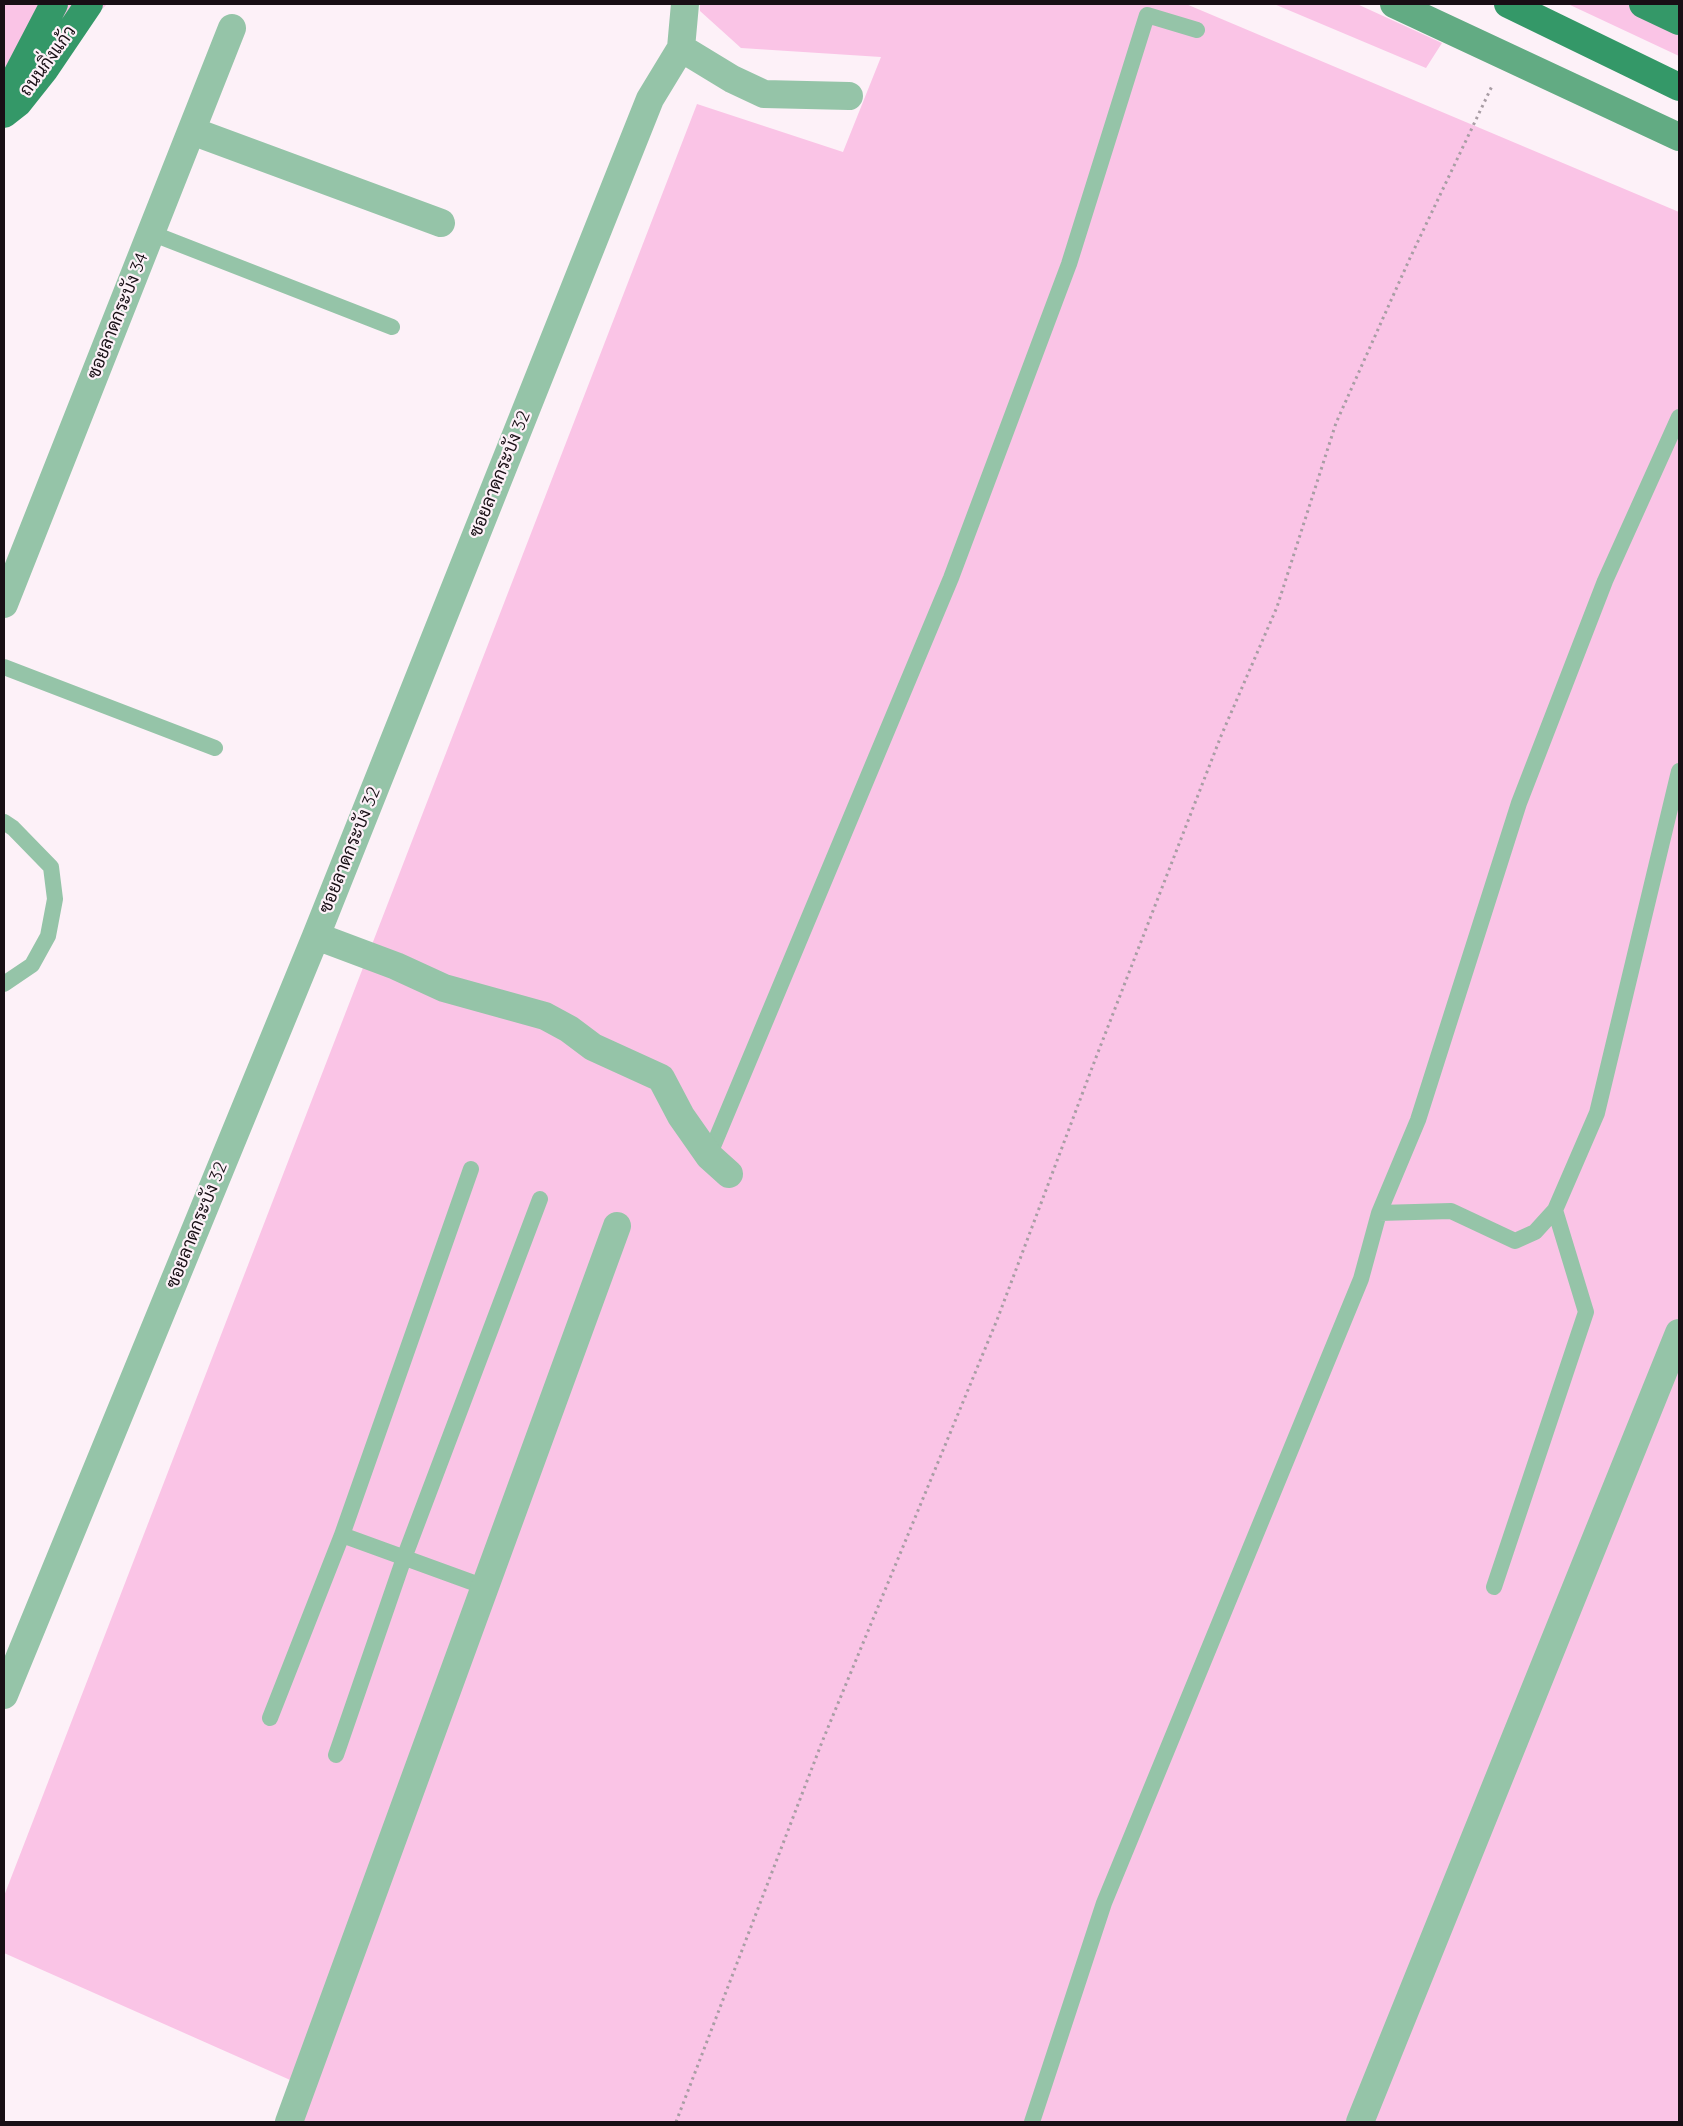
<!DOCTYPE html>
<meta charset="utf-8">
<style>
body{margin:0}
#map{position:relative;width:1683px;height:2126px;overflow:hidden;background:#fdf1f8;font-family:Quicksand,sans-serif}
canvas{display:block}
.frame{position:absolute;inset:0;border:5px solid #180f15;pointer-events:none}
</style>
<div id="map">
<canvas width="1683" height="2126"></canvas>
<div class="frame"></div>
</div>
<script>
const ctx = document.querySelector('canvas').getContext('2d');
ctx.lineJoin = 'round';
function paint(path, color) { ctx.fillStyle = color; ctx.fill(path, 'evenodd'); }
const poly = rows => new Path2D(rows.map(r => 'M' + r).join(''));
function trace(path, color, width, dash) { ctx.strokeStyle = color; ctx.lineWidth = width; ctx.lineCap = dash ? 'butt' : 'round'; ctx.setLineDash(dash || []); ctx.stroke(path); }
function drawText(font, color, halo, rows, align = 'center') {
  ctx.font = font + ' Quicksand,Sarabun,sans-serif'; ctx.lineWidth = 4.5; ctx.setLineDash([]); ctx.textBaseline = 'middle'; ctx.strokeStyle = halo; ctx.fillStyle = color; for (const [text, x, y, turn = 0] of rows) {
    ctx.save(); ctx.translate(x, y); ctx.rotate((+turn || 0) * Math.PI / 180); ctx.textAlign = isNaN(turn) ? turn : align; if (halo) ctx.strokeText(text, 0, 0); ctx.fillText(text, 0, 0); ctx.restore();
  }
}
const green = poly([
 [4,4,107,4,4,111],
 [700,4,1186,4,1679,212,1679,2122,296,2122,306,2087,4,1953,4,1896,697,104,843,152,881,57,741,48,700,11],
 [1274,4,1357,4,1442,43,1426,68],
 [1568,4,1679,4,1679,56]
]);
const path = poly([
 [676,2122,822,1742,997,1320,1095,1060,1221,736,1277,607,1336,423,1410,258,1492,86]
]);
const service = poly([
 [151,233,392,327],
 [4,667,215,748],
 [4,822,13,828,51,867,55,899,48,936,32,965,4,984],
 [709,1156,951,578,1069,264,1147,15,1197,30],
 [1379,1213,1418,1120,1519,803,1605,581,1679,417],
 [342,1535,471,1169],
 [1494,1587,1586,1312,1555,1210],
 [270,1718,342,1535,485,1587],
 [336,1755,404,1558,540,1199],
 [1032,2122,1104,1903,1361,1279,1379,1213,1451,1211,1515,1241,1535,1232,1555,1210,1597,1113,1679,771]
]);
const minor = poly([
 [681,48,732,79,764,94,849,96],
 [192,131,441,223],
 [4,604,232,28],
 [316,936,396,966,444,988,545,1016,569,1029,593,1047,661,1078,681,1116,709,1156,729,1174],
 [4,1695,316,936,650,99,681,48,685,4],
 [289,2122,617,1226],
 [1360,2122,1679,1333]
]);
const secondary = poly([
 [1394,4,1679,137]
]);
const primary = poly([
 [1508,4,1679,87],
 [1643,4,1679,21],
 [4,100,54,4],
 [4,114,18,103,45,69,89,4]
]);
const streetNames = [
 ["ถนนกิ่งแก้ว",48,61,-54],
 ["ซอยลาดกระบัง 34",118,316,-68],
 ["ซอยลาดกระบัง 32",500,474,-68],
 ["ซอยลาดกระบัง 32",350,850,-68],
 ["ซอยลาดกระบัง 32",197,1225,-68]
];
paint(green, '#fac4e6');
trace(path, '#a89da4', 3, [2.5, 4]);
trace(service, '#95c4a8', 16);
trace(minor, '#95c4a8', 28);
trace(secondary, '#62ab83', 28);
trace(primary, '#349868', 28);
drawText('18px', '#180f15', '#fdf1f8', streetNames);
</script>
